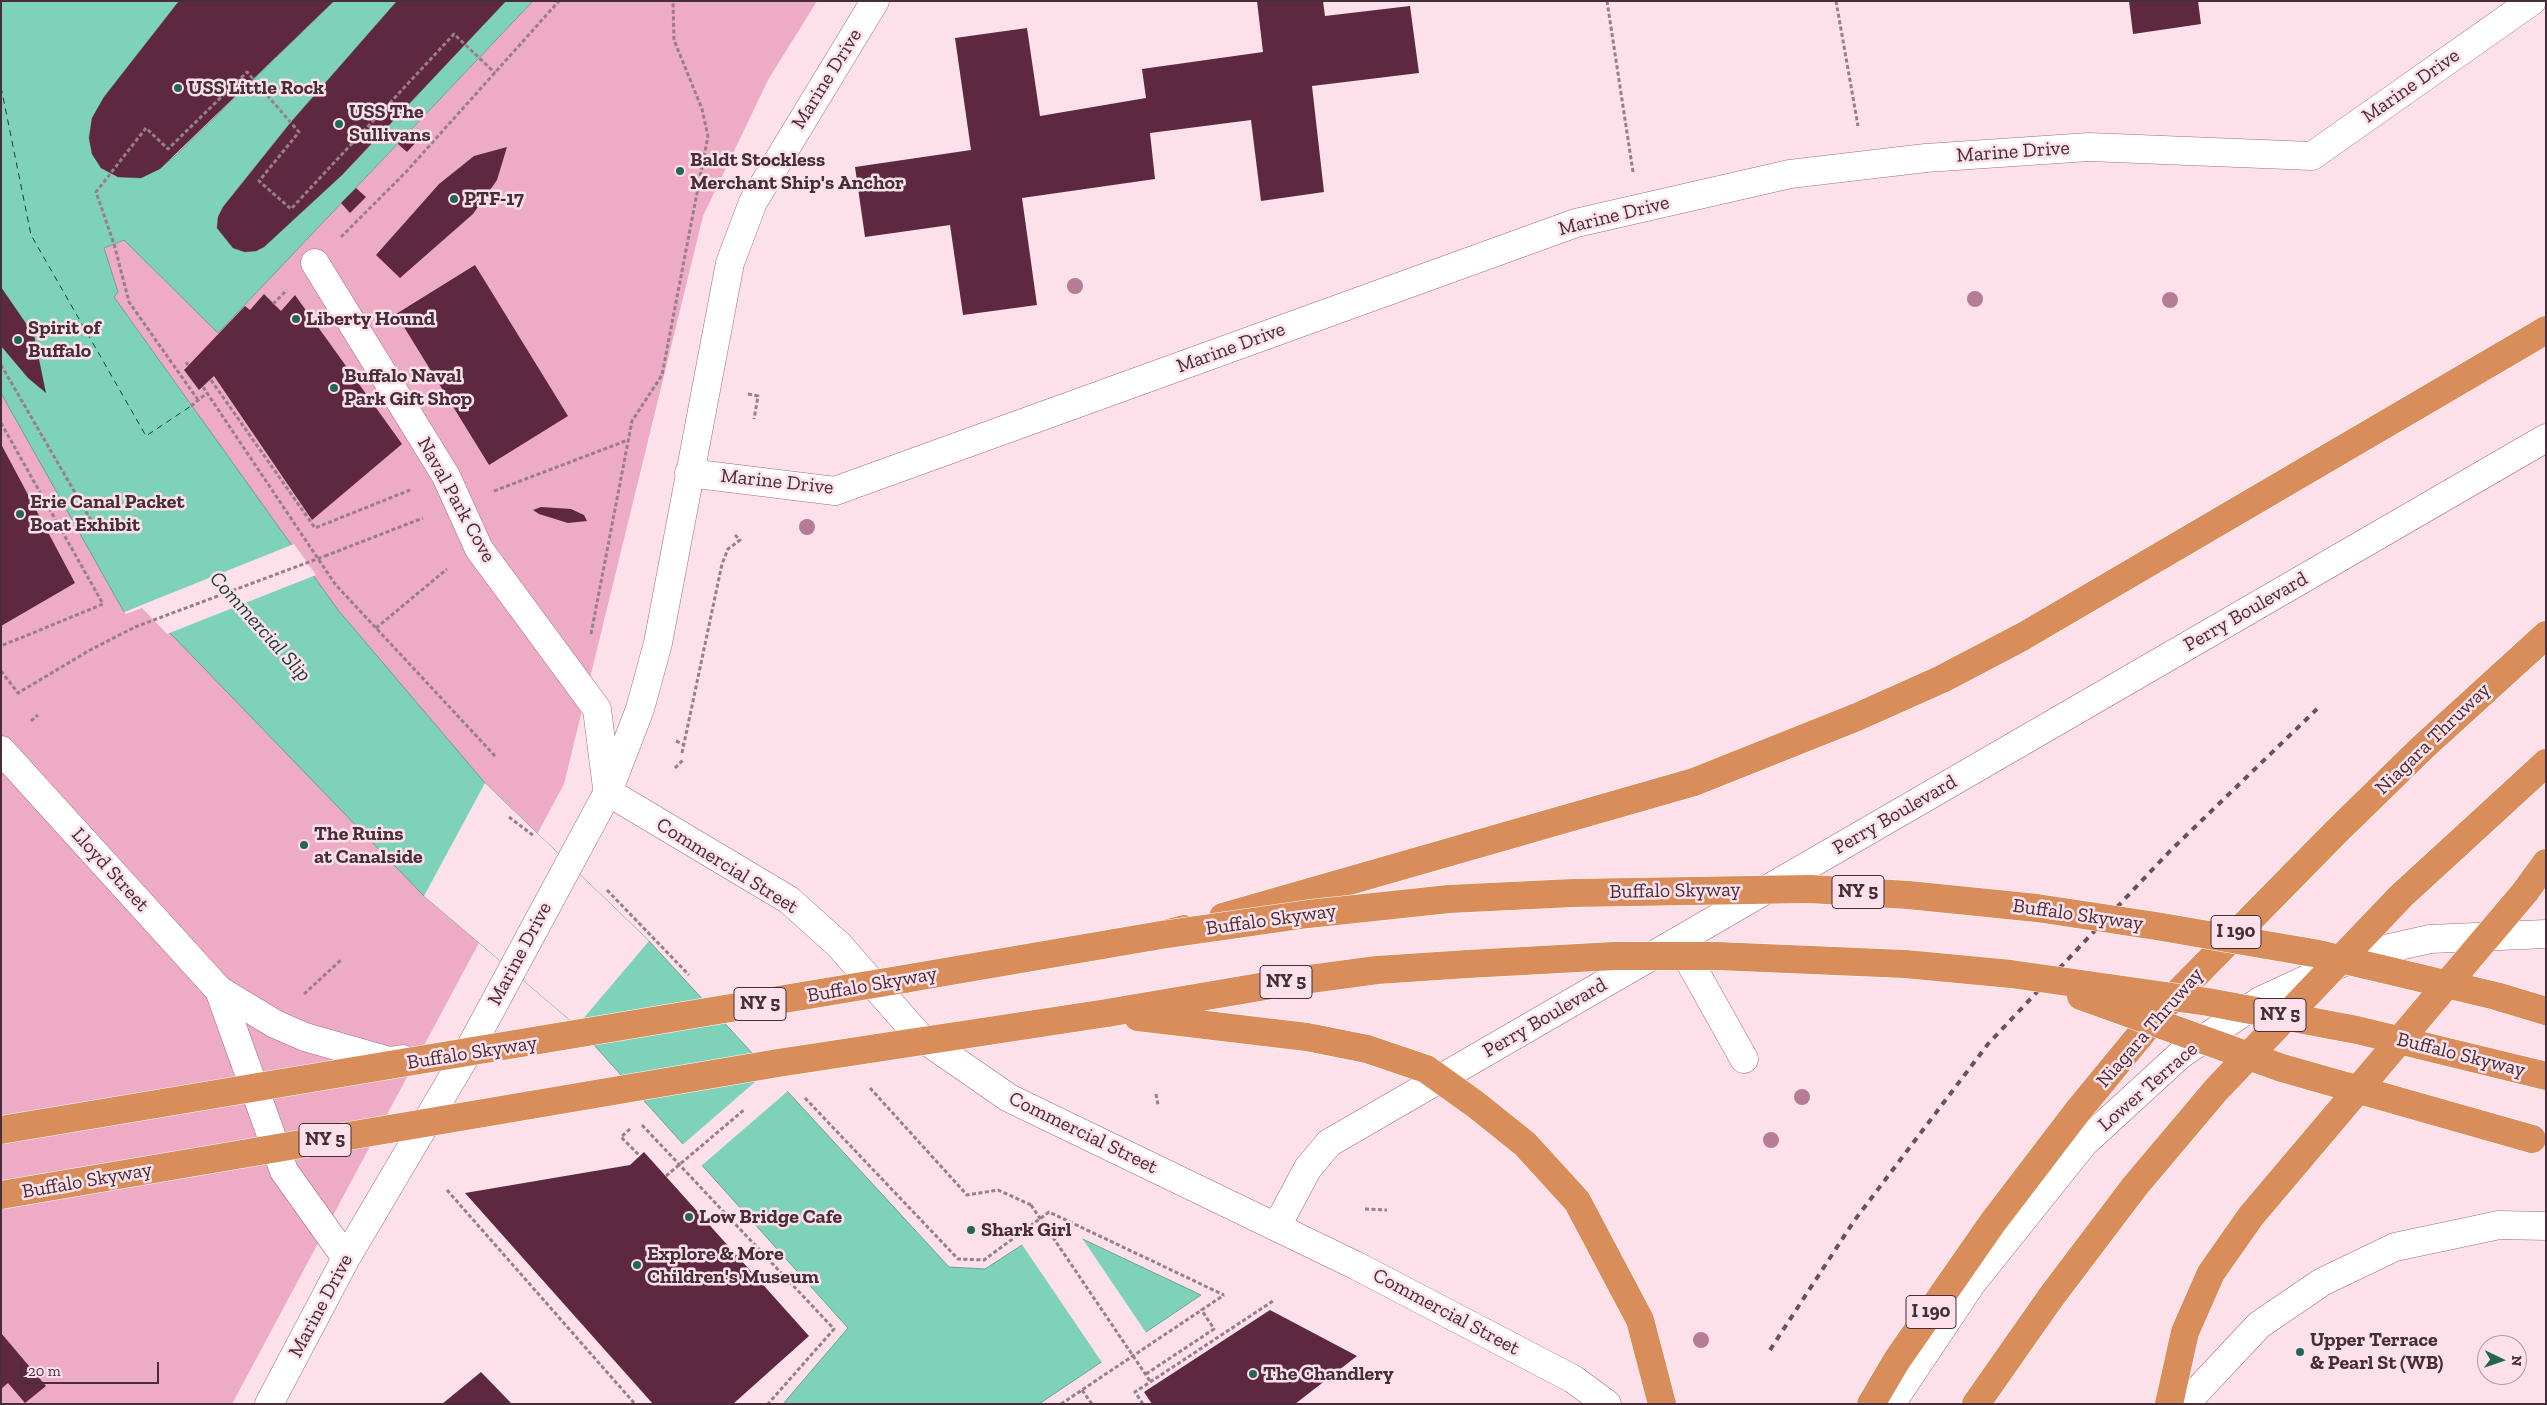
<!DOCTYPE html>
<style>
body{margin:0}
#map{position:relative;width:2547px;height:1405px;overflow:hidden;background:#fce0ea;font-family:"Zilla Slab",serif}
canvas{display:block}
.frame{position:absolute;inset:0;border:2px solid #472d37;pointer-events:none}
.north{position:absolute;left:2477px;top:1335px;width:50px;height:50px;box-sizing:border-box;background:#fce0ea;border:1px solid #b498a2;border-radius:50%;rotate:93deg;font-size:14px;font-weight:700;line-height:20px;text-align:center;color:#472d37}
.north::after{content:'';display:block;margin:auto;width:18px;height:22px;background:#246656;clip-path:polygon(50% 0,100% 100%,50% 72%,0 100%)}
.scale{position:absolute;left:20px;top:1362px;width:139px;height:22px;box-sizing:border-box;border:2px solid #472d37;border-top:0;padding-left:6px;font-size:15px;line-height:18px;white-space:nowrap;color:#472d37;-webkit-text-stroke:4px #fce0ea;paint-order:stroke}
</style>
<div id="map">
<canvas width="2547" height="1405"></canvas>
<div class="frame"></div>
<div class="north">N</div>
<div class="scale">20 m</div>
</div>
<script>
const ctx = document.querySelector('canvas').getContext('2d');
ctx.lineJoin = 'round';
function paint(path, color) { ctx.fillStyle = color; ctx.fill(path, 'evenodd'); }
const poly = rows => new Path2D(rows.map(r => 'M' + r).join(''));
function trace(path, color, width, dash) { ctx.strokeStyle = color; ctx.lineWidth = width; ctx.lineCap = dash ? 'butt' : 'round'; ctx.setLineDash(dash || []); ctx.stroke(path); }
function drawText(font, color, halo, rows, align = 'center') {
  ctx.font = font + ' "Zilla Slab",serif'; ctx.lineWidth = 5; ctx.setLineDash([]); ctx.textBaseline = 'middle'; ctx.strokeStyle = halo; ctx.fillStyle = color; for (const [text, x, y, turn = 0] of rows) {
    ctx.save(); ctx.translate(x, y); ctx.rotate((+turn || 0) * Math.PI / 180); ctx.textAlign = isNaN(turn) ? turn : align; if (halo) ctx.strokeText(text, 0, 0); ctx.fillText(text, 0, 0); ctx.restore();
  }
}
const green = poly([
 [533,1,817,1,768,80,703,216,564,784,232,1404,1,1404,1,291,124,240,218,333]
]);
const water = poly([
 [1,1,179,1,104,97,92,118,89,138,92,154,101,168,118,177,141,178,159,169,175,156,334,1,397,1,291,122,223,207,218,217,217,228,233,248,245,252,256,251,264,247,342,175,506,1,533,1,218,333,124,240,104,248,118,292,114,297,338,610,485,783,649,941,949,1267,985,1269,1053,1225,1201,1295,1039,1404,783,1404,848,1328,577,1026,424,896,143,605,124,612,1,393,1,1]
]);
const pier = poly([
 [294,544,316,575,167,634,142,608,126,614,124,612],
 [485,783,649,941,577,1026,424,896],
 [770,1069,789,1090,700,1167,681,1146],
 [1052,1223,1080,1235,1147,1334,1103,1364,1021,1243]
]);
const ferry = poly([
 [1,87,31,235,146,436,191,406]
]);
const building = poly([
 [179,1,334,1,160,169,141,178,118,177,101,168,92,154,89,138,92,118,104,97],
 [397,1,506,1,342,175,264,247,256,251,245,252,233,248,217,228,218,217,223,207,291,122],
 [1257,1,1323,1,1325,16,1410,6,1419,73,1312,86,1324,192,1261,201,1251,120,1150,133,1155,179,1022,198,1037,305,963,315,950,225,865,237,855,167,971,150,955,38,1027,28,1040,116,1146,98,1142,69,1263,52],
 [2129,1,2198,1,2201,24,2133,34],
 [412,129,421,137,407,152,398,144],
 [507,147,497,180,473,214,400,278,376,255,439,184,474,156],
 [356,188,366,197,350,213,341,203],
 [475,265,568,416,489,465,396,314],
 [1,287,34,335,46,393,28,378,1,346],
 [264,294,281,311,295,295,402,444,312,520,214,376,199,390,184,370,245,306,250,310],
 [1,444,75,583,1,626],
 [541,507,571,509,584,515,587,521,568,523,539,514,533,510],
 [644,1152,809,1336,733,1404,653,1404,465,1193,630,1165],
 [1270,1310,1357,1356,1295,1404,1152,1404,1144,1392],
 [1,1333,46,1386,25,1403,8,1383,1,1389],
 [481,1372,512,1404,442,1404]
]);
const path = poly([
 [1607,1,1633,172],
 [1836,1,1858,126],
 [341,237,406,172,559,1],
 [273,304,287,290],
 [186,362,188,365],
 [1,365,95,527],
 [211,380,315,528,410,490],
 [203,387,335,584,496,757],
 [748,394,758,396,754,419],
 [198,400,129,302,114,244,96,192,146,128,168,149,247,72,299,132,259,181,291,209,454,34,495,73],
 [191,406,207,393],
 [1,423,103,604,1,646],
 [494,491,628,440],
 [325,556,423,518],
 [376,628,447,569],
 [591,634,632,421,662,375,708,136,702,109,674,40,673,1],
 [1,671,18,693,90,650,135,627],
 [31,721,38,715],
 [676,741,683,744],
 [682,753,722,564,728,549,740,540,735,535],
 [675,768,683,760],
 [509,817,534,836],
 [607,890,689,975],
 [304,994,342,959],
 [870,1088,967,1195,998,1190,1031,1205],
 [1156,1094,1158,1105],
 [805,1098,958,1259,984,1260,1049,1212,1224,1295],
 [642,1125,834,1329,768,1404],
 [630,1129,621,1137,640,1156],
 [447,1190,635,1404],
 [1365,1209,1387,1210],
 [1146,1374,1214,1329,1201,1309],
 [1082,1390,1092,1404],
 [1061,1404,1224,1295],
 [1143,1404,1135,1392,1273,1301]
]);
const minor = poly([
 [315,263,446,476,479,549,597,709,607,788],
 [689,473,835,491,1576,223,1790,174,1926,158,2089,147,2312,156,2532,1],
 [1,750,219,990],
 [608,792,789,900,839,945,918,1035,1009,1098,1357,1266,1573,1379,1607,1404],
 [1678,941,1744,1059],
 [1277,1226,1308,1168,1329,1143,2546,438],
 [346,1258,284,1171,219,990,275,1024,305,1037,389,1061,403,1059],
 [269,1404,346,1258,469,1050,608,792,640,709,658,643,730,263,753,202,875,1],
 [1891,1404,1972,1283,2084,1143,2180,1055,2260,1001,2359,955,2430,939,2546,934],
 [2185,1404,2259,1325,2322,1282,2395,1247,2499,1225,2546,1226]
]);
const highway = poly([
 [2525,892,2546,863],
 [1223,917,1694,782,1857,717,1942,679,2022,637,2546,330],
 [904,979,1161,935,1184,929],
 [1107,1013,1295,981,1377,970,1468,964],
 [1138,1017,1307,1037,1367,1049],
 [1871,1404,1897,1360,1993,1222,2077,1112,2160,1011,2336,832,2422,748,2546,635],
 [1976,1404,2051,1297]
]);
const rail = poly([
 [1770,1350,1854,1221,1988,1044,2169,852,2317,709]
]);
const pathBridge = poly([
 [135,627,325,556],
 [666,1176,745,1109],
 [1031,1205,1150,1381]
]);
const highwayBridge = poly([
 [1161,935,1308,914,1449,899,1573,893,1810,889,1908,895,2037,908,2156,926,2319,954,2496,996,2546,1011],
 [1468,964,1614,956,1717,956,1905,964,2011,974,2208,1002,2357,1030,2546,1076],
 [2081,996,2282,1068,2532,1139],
 [1367,1049,1426,1069,1475,1104,1525,1144,1577,1201,1640,1320,1662,1404],
 [1,1130,904,979],
 [1,1195,778,1063,1107,1013],
 [2051,1297,2135,1186,2216,1090,2401,896,2546,763],
 [2169,1404,2185,1332,2211,1273,2251,1216,2525,892]
]);
const trees = [
 [1075,286],
 [1975,299],
 [2170,300],
 [807,527],
 [1802,1097],
 [1771,1140],
 [1701,1340]
];
const markers = [
 [178,88,5,"#246656"],
 [339,124,5,"#246656"],
 [680,171,5,"#246656"],
 [454,199,5,"#246656"],
 [296,319,5,"#246656"],
 [18,340,5,"#246656"],
 [334,388,5,"#246656"],
 [20,514,5,"#246656"],
 [304,845,5,"#246656"],
 [689,1217,5,"#246656"],
 [971,1230,5,"#246656"],
 [637,1265,5,"#246656"],
 [2300,1352,5,"#246656"],
 [1253,1374,5,"#246656"]
];
const shields = [
 [1858,892,52],
 [2236,932,50],
 [1286,982,52],
 [760,1004,52],
 [2280,1015,52],
 [325,1140,52],
 [1931,1312,50]
];
const shieldNames = [
 ["NY 5",1858,892],
 ["I 190",2236,932],
 ["NY 5",1286,982],
 ["NY 5",760,1004],
 ["NY 5",2280,1015],
 ["NY 5",325,1140],
 ["I 190",1931,1312]
];
const streetNames = [
 ["Marine Drive",827,79,-58],
 ["Marine Drive",2411,86,-35],
 ["Marine Drive",2013,152,-4],
 ["Marine Drive",1614,216,-14],
 ["Marine Drive",1231,348,-20],
 ["Marine Drive",777,482,6],
 ["Naval Park Cove",456,500,61],
 ["Perry Boulevard",2246,612,-30],
 ["Niagara Thruway",2433,739,-44],
 ["Perry Boulevard",1895,815,-30],
 ["Commercial Street",727,866,32],
 ["Lloyd Street",110,870,48],
 ["Buffalo Skyway",1675,891,-1],
 ["Buffalo Skyway",2078,915,8],
 ["Buffalo Skyway",1271,920,-8],
 ["Marine Drive",520,954,-62],
 ["Buffalo Skyway",872,985,-10],
 ["Perry Boulevard",1545,1018,-30],
 ["Niagara Thruway",2150,1028,-49],
 ["Buffalo Skyway",472,1053,-9],
 ["Buffalo Skyway",2461,1055,14],
 ["Lower Terrace",2148,1087,-41],
 ["Commercial Street",1083,1133,26],
 ["Buffalo Skyway",87,1181,-10],
 ["Marine Drive",321,1306,-62],
 ["Commercial Street",1446,1312,28]
];
const poiNames = [
 ["USS Little Rock",188,88],
 ["USS The",349,112],
 ["Sullivans",349,135],
 ["Baldt Stockless",690,160],
 ["Merchant Ship's Anchor",690,183],
 ["PTF-17",464,199],
 ["Liberty Hound",306,319],
 ["Spirit of",28,328],
 ["Buffalo",28,351],
 ["Buffalo Naval",344,376],
 ["Park Gift Shop",344,399],
 ["Erie Canal Packet",30,502],
 ["Boat Exhibit",30,525],
 ["The Ruins",314,834],
 ["at Canalside",314,857],
 ["Low Bridge Cafe",699,1217],
 ["Shark Girl",981,1230],
 ["Explore & More",647,1254],
 ["Children's Museum",647,1277],
 ["Upper Terrace",2310,1340],
 ["& Pearl St (WB)",2310,1363],
 ["The Chandlery",1263,1374]
];
const waterNames = [
 ["Commercial Slip",260,627,48]
];
paint(green, '#edabc5');
paint(water, '#7fd2ba');
trace(water, '#6ea093', 1);
paint(pier, '#fce0ea');
trace(ferry, '#163d33', 1, [6, 5]);
paint(building, '#5e2841');
trace(minor, '#a66982', 29);
trace(highway, '#fff', 29);
trace(path, '#997e88', 3, [4, 2.5]);
trace(minor, '#fff', 28);
trace(highway, '#d98d5a', 28);
trace(rail, '#6b505a', 4, [6, 6]);
trace(highwayBridge, '#fff', 29, []);
trace(pathBridge, '#997e88', 3, [4, 2.5]);
trace(highwayBridge, '#d98d5a', 28);
ctx.fillStyle = '#b47c95';
for (const [x, y] of trees) { ctx.beginPath(); ctx.arc(x, y, 8, 0, 2 * Math.PI); ctx.fill(); }
for (const [x, y, r, color] of markers) { const dot = new Path2D(); dot.arc(x, y, r, 0, 2 * Math.PI); ctx.fillStyle = color; ctx.fill(dot); trace(dot, '#fce0ea', 2); }
for (const [x, y, w] of shields) { const box = new Path2D(); box.roundRect(x - w / 2, y - 16.5, w, 33, 4); ctx.fillStyle = '#fce0ea'; ctx.fill(box); trace(box, '#472d37', 1); }
drawText('bold 19px', '#472d37', null, shieldNames);
drawText('20px', '#472d37', '#fce0ea', streetNames);
drawText('bold 20px', '#472d37', '#fce0ea', poiNames, 'left');
drawText('italic 21px', '#163d33', '#fce0ea', waterNames);
</script>
